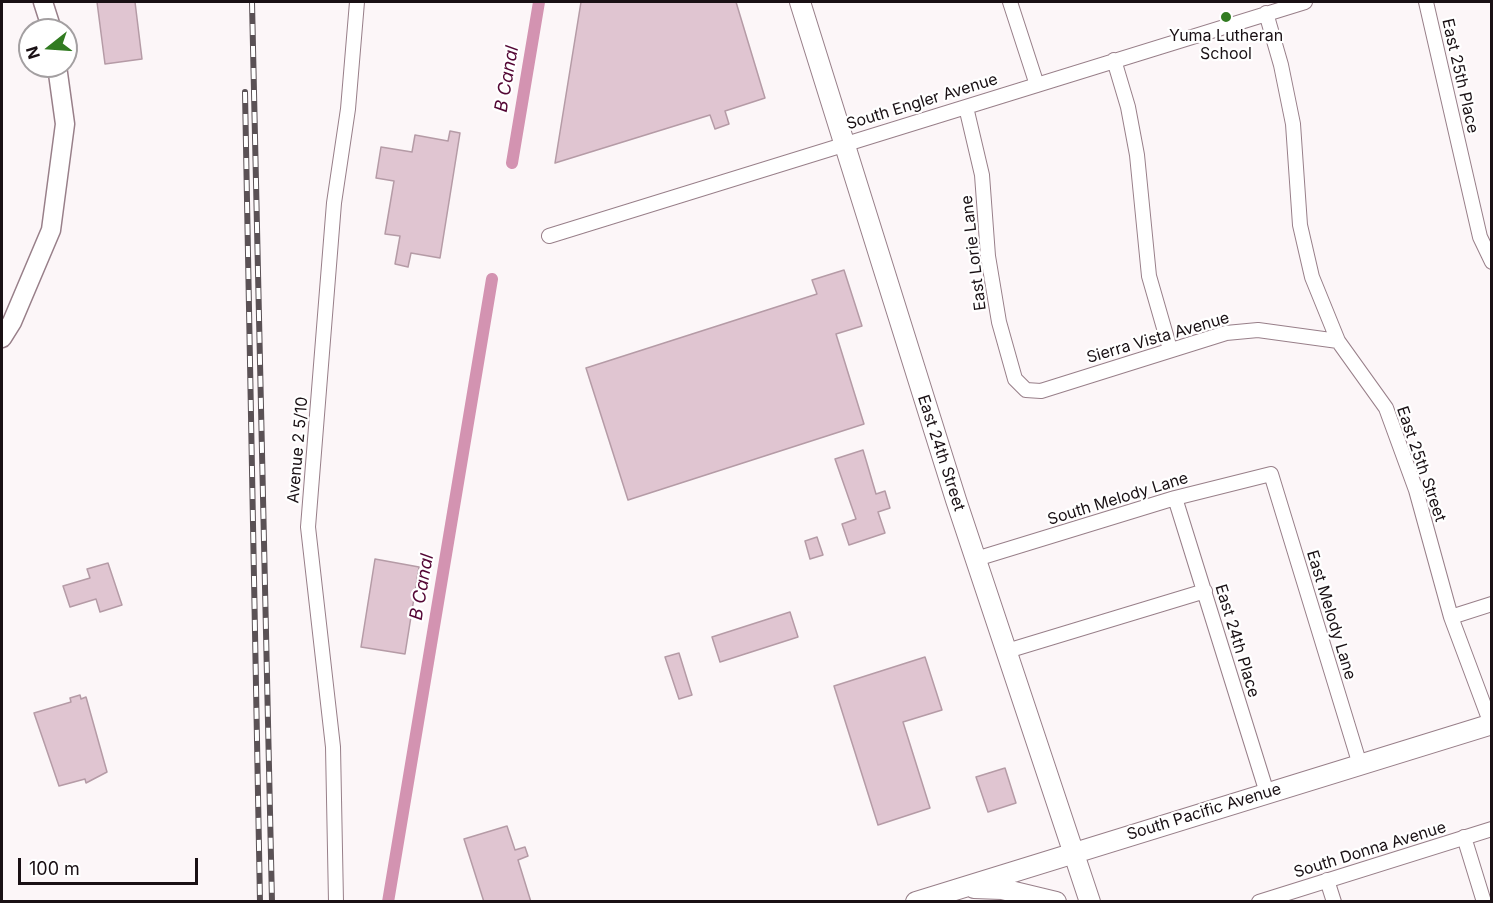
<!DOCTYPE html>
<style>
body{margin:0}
#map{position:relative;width:1493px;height:903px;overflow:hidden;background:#fcf6f8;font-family:Inter,sans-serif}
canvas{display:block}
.frame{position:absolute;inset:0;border:3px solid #191014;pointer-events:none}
.north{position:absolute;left:18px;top:18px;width:60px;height:60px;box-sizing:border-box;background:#fff;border:2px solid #a39fa1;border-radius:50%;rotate:253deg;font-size:16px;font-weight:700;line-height:24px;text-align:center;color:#191014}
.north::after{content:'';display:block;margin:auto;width:21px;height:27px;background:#317b21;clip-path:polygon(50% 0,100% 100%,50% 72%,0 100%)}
.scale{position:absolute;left:18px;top:858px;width:180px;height:27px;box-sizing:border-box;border:3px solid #191014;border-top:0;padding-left:8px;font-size:18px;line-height:21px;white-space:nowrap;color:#191014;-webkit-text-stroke:4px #fff;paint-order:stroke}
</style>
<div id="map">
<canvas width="1493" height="903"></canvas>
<div class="frame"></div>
<div class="north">N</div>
<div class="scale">100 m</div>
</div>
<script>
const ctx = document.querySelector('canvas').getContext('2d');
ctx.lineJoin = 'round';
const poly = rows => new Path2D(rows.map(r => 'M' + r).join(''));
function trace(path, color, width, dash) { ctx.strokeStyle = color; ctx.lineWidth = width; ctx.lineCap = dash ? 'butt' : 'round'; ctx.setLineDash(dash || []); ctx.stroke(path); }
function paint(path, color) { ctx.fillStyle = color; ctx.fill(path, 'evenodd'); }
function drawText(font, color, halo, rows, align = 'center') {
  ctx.font = font + ' Inter,sans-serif'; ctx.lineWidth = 4.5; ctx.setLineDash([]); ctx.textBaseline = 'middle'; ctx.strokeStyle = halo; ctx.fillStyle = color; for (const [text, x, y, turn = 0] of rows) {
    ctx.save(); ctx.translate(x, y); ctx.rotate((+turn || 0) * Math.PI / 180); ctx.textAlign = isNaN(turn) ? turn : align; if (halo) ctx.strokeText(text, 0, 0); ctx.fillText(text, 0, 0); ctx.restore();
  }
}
const canal = poly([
 [512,163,539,2],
 [388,902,492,279]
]);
const building = poly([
 [97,2,135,2,142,59,105,64,97,2],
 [581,2,736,2,765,98,725,111,729,124,715,129,710,115,555,163,581,2],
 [450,131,460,133,440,258,411,253,408,267,395,264,400,236,385,234,394,181,376,178,381,147,412,152,415,135,448,141,450,131],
 [844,270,862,326,836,334,864,424,628,500,586,368,817,294,812,280,844,270],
 [863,450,876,494,885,491,890,508,878,512,885,533,849,545,842,524,856,519,835,459,863,450],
 [817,537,823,555,810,559,805,541,817,537],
 [375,559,419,567,405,654,361,647,375,559],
 [108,563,122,605,100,612,96,599,70,607,63,586,90,578,87,569,108,563],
 [790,612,798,637,720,662,712,637,790,612],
 [679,653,692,695,679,699,665,657,679,653],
 [925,657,942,710,903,722,930,808,878,825,834,686,925,657],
 [80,695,81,699,86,697,107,772,86,783,85,779,59,786,34,713,71,702,70,698,80,695],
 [1005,768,1016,803,988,812,976,777,1005,768],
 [507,826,515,850,525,847,528,856,518,860,531,902,484,902,464,839,507,826]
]);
const minor = poly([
 [1010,2,1037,85],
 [1426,2,1480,237,1492,262],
 [1266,13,1281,65,1293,124,1300,225,1312,277,1338,341,1386,408,1416,490,1451,617,1491,724],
 [1114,60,1128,107,1137,155,1149,276,1170,349],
 [966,107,982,175,988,256,999,322,1015,379,1026,390,1041,391,1226,333,1258,330,1338,341],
 [549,236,1305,2],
 [1175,498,1267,793],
 [976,559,1175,498,1271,474,1360,765],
 [1451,617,1492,604],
 [1007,651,1205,591],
 [1464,837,1484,902],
 [1327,880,1334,902],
 [336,902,333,747,308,527,334,203,348,109,357,2],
 [1259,902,1492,829]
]);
const tertiary = poly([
 [43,2,52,30],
 [2,338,12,322,51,230,65,124,57,66]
]);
const secondary = poly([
 [800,2,956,500,1090,902],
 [974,888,1002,889,1056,902],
 [916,902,1492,724]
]);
const rail = poly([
 [252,2,272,902],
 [245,92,260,902]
]);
const markers = [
 [1226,17,6,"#317b21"]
];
const poiNames = [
 ["Yuma Lutheran",1226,36],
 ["School",1226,54]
];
const streetNames = [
 ["East 25th Place",1460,76,77],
 ["South Engler Avenue",922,102,-17],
 ["East Lorie Lane",974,253,-97],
 ["Sierra Vista Avenue",1158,338,-16],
 ["Avenue 2 5/10",298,450,-85],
 ["East 24th Street",941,453,72],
 ["East 25th Street",1421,464,71],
 ["South Melody Lane",1118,499,-17],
 ["East Melody Lane",1331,615,73],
 ["East 24th Place",1237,641,73],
 ["South Pacific Avenue",1204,812,-17],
 ["South Donna Avenue",1370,850,-17]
];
const waterNames = [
 ["B Canal",507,79,-80],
 ["B Canal",422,587,-80]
];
trace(canal, '#d393b1', 12);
paint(building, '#e0c5d1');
trace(building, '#b59ba6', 1.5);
trace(minor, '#987f89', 16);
trace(tertiary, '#987f89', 21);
trace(secondary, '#987f89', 22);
trace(minor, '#fff', 14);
trace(tertiary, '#fff', 18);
trace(secondary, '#fff', 20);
trace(rail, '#5a5155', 6);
trace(rail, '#fff', 4, [11]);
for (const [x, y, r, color] of markers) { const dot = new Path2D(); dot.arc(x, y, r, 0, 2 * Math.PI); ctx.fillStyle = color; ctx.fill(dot); trace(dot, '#fff', 2); }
drawText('16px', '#191014', '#fff', poiNames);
drawText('16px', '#191014', '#fff', streetNames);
drawText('italic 18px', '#530634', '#fff', waterNames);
</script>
